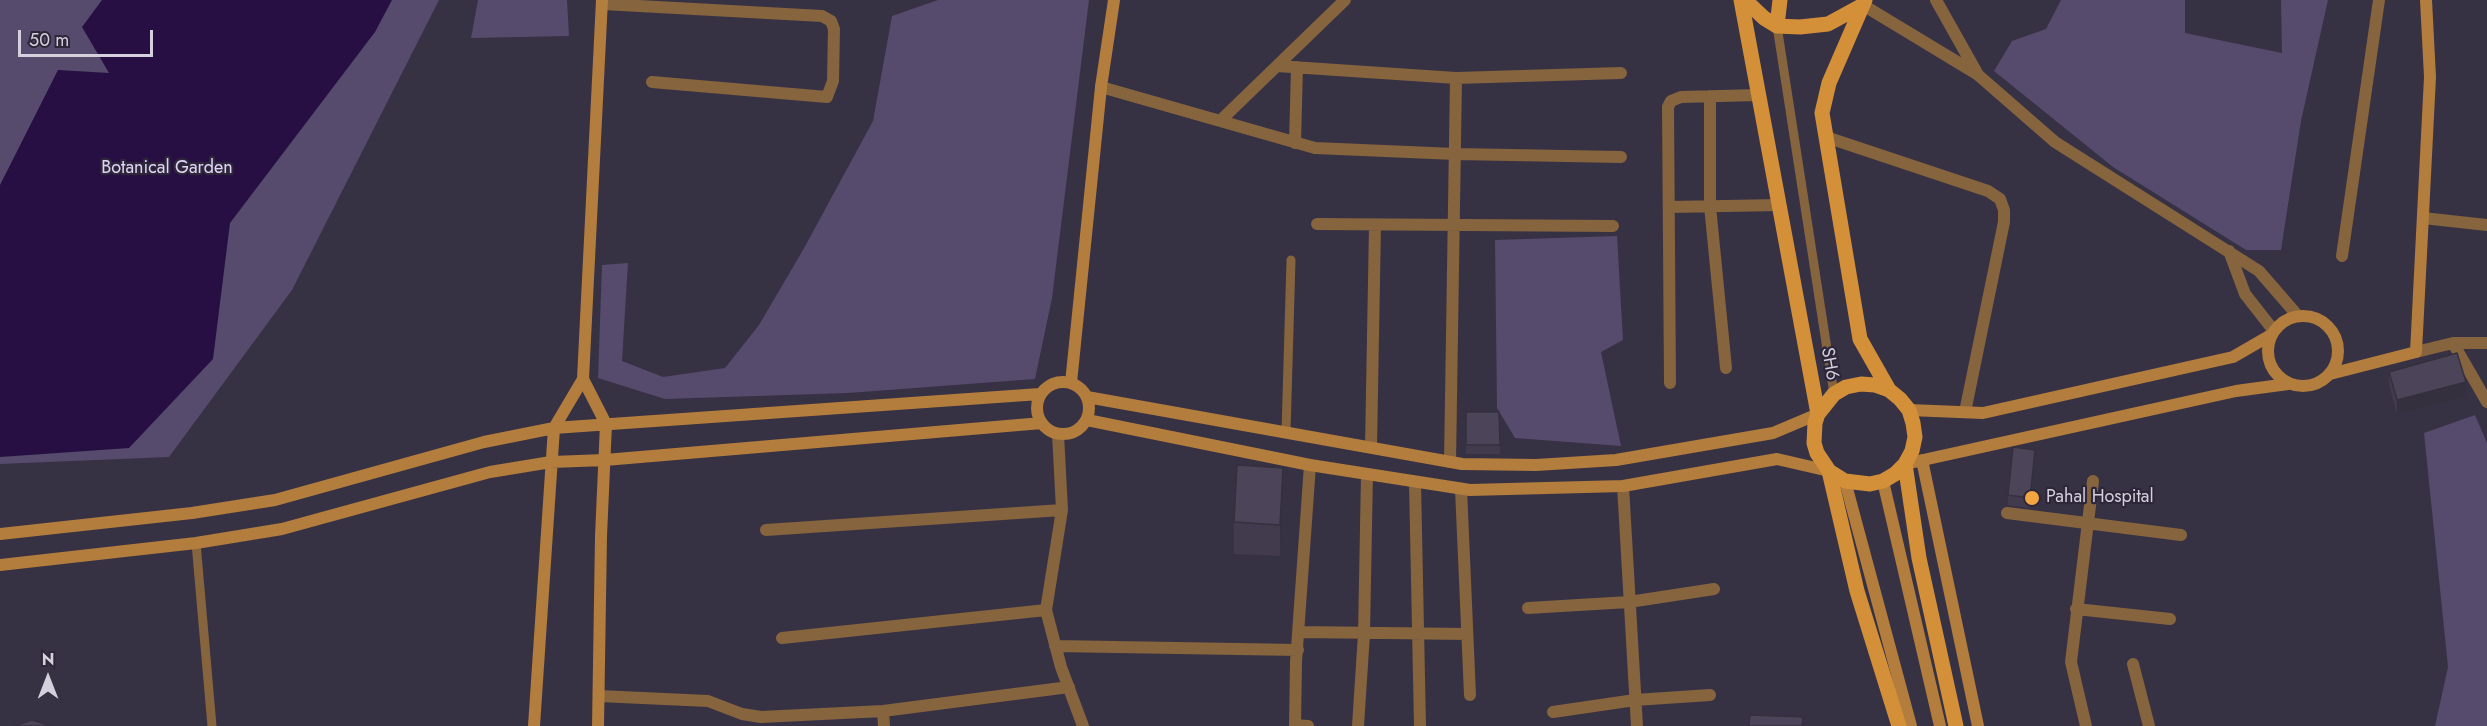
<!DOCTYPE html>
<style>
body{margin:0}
#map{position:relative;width:2487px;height:726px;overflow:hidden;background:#373144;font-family:Jost,sans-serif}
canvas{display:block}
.north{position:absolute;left:18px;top:648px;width:60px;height:60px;-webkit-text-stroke:4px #2d2739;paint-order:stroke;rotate:0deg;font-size:16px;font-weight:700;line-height:24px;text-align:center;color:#d4d0dc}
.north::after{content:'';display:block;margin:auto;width:21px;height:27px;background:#d4d0dc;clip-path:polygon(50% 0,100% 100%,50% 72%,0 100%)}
.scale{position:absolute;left:18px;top:30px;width:135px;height:27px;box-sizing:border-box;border:3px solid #d4d0dc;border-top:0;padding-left:8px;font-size:18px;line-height:21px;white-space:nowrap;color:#d4d0dc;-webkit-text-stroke:4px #2d2739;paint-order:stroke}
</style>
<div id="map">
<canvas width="2487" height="726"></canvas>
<div class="north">N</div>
<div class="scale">50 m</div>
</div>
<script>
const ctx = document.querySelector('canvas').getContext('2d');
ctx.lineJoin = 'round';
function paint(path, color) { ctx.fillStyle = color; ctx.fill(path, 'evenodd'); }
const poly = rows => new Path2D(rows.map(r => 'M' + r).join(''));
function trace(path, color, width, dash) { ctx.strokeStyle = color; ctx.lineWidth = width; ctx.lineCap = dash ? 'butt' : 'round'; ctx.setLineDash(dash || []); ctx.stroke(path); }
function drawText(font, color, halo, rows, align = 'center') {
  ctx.font = font + ' Jost,sans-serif'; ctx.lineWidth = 4.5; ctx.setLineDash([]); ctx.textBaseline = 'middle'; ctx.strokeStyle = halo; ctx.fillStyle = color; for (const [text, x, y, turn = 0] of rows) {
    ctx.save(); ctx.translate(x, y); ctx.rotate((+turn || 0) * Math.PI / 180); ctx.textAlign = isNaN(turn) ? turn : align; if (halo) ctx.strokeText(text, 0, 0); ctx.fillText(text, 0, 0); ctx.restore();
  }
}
const green = poly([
 [0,0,439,0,292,290,169,457,0,464],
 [478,0,567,0,569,36,471,38],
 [938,0,1089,0,1052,298,1035,379,848,393,665,399,598,378,602,265,628,263,622,361,663,377,725,368,759,325,803,250,873,121,892,16],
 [2061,0,2185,0,2185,33,2282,53,2281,0,2328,0,2301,121,2281,250,2246,250,2113,167,1994,71,2012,41,2046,29],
 [1617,236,1623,340,1601,352,1621,446,1515,438,1497,408,1495,240],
 [2475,415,2487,443,2487,726,2435,726,2448,667,2424,433]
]);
const water = poly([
 [102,0,392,0,375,32,230,223,213,359,129,448,0,457,0,185,58,70,109,73,82,27]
]);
const lane = poly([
 [1777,26,1834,394],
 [1286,432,1291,260],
 [196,543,212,726]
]);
const street = poly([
 [1936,0,1977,73],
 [603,4,822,16,831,21,834,29,833,81,827,97,652,82],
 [1863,5,1977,74,2055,142,2259,271,2298,316],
 [1277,66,1456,78,1621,73],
 [1101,87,1315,148,1455,154,1621,157],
 [1710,96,1710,206,1726,368],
 [1220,121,1345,0],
 [1826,137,1988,191,2000,199,2004,210,2004,222,1965,412],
 [1295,143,1297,67],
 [1669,207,1780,205],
 [2423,218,2487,225],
 [1317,224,1613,226],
 [2229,251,2245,294,2274,331],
 [2342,256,2379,0],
 [2453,343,2487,343],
 [2416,352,2453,343,2487,402],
 [1670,383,1668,107,1671,101,1681,97,1759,95],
 [1058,434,1062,510,1046,610,1061,667,1083,726],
 [1371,447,1375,225],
 [1450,462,1456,78],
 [1415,482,1420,726],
 [1623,486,1637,726],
 [1461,489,1470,695],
 [2007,513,2181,535],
 [766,530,1062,510],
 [1528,608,1629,602,1714,589],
 [2076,609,2170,619],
 [1299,632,1467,634],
 [782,638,1046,610],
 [1055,646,1298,650],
 [2133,664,2149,726],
 [599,696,708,701,742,714,761,717,883,711,1069,687],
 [883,711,884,726],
 [1553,712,1635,700,1710,695],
 [1295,725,1308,726],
 [1295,726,1296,662,1310,465],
 [1358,726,1364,634,1367,474],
 [2086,726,2071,662,2093,481]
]);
const secondary = poly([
 '2268 351a35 35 0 1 1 70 0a35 35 0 1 1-70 0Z',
 [2330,374,2416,352,2430,77,2426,0],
 [583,379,606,424,601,536,598,726],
 '1037 408a26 26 0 1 1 52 0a26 26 0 1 1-52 0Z',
 [1071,383,1101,87,1114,0],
 [1087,397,1462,464,1536,465,1616,460,1773,433,1818,414],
 [1909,410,1983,413,2233,357,2271,335],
 [1087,420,1310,465,1470,490,1623,486,1777,459,1829,471],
 [1922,460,1978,726],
 [1905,464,2236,391,2288,384],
 [1845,481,1911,726],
 [1883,481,1940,726],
 [0,534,192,513,275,500,484,442,554,428,1040,394],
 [0,565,196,543,282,529,490,472,551,462,605,460,1042,423],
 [534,726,554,428,583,379,602,0]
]);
const primary = poly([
 [1741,0,1818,414,1815,423,1814,443,1817,453,1829,471,1857,591,1899,726],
 [1745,0,1764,18,1777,26,1800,27,1828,24,1863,5],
 [1865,0,1829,83,1822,113,1860,339,1889,390,1900,399,1909,410,1913,423,1915,437,1912,451,1905,464,1919,558,1956,726],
 [1777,26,1780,0],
 [1818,414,1834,394,1846,387,1861,384,1875,385,1889,390],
 [1829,471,1845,481,1870,484,1883,481,1895,474,1905,464]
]);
const wall = poly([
 [2389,372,2466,396,2397,414,2389,385],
 [1466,412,1499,412,1500,454,1466,454],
 [2035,459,2030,508,2008,505,2008,495],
 [1283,499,1280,556,1234,554,1234,522]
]);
const shadedWall = poly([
 [2466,382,2466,396,2397,414,2397,400],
 [2035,450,2035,459,2030,508,2030,498],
 [1283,468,1283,499,1280,556,1280,525]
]);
const building = poly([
 [2457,353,2466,382,2397,400,2389,372,2457,353],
 [1466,412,1499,412,1500,445,1466,445,1466,412],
 [2013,447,2035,450,2030,498,2008,495,2013,447],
 [1237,465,1283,468,1280,525,1234,522,1237,465],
 [1750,715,1803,717,1802,726,1749,726,1750,715],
 [32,720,51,726,15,726,32,720]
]);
const markers = [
 [2032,498,8,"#f2a541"]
];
const parkNames = [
 ["Botanical Garden",167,169]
];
const streetNames = [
 ["SH6",1829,364,80]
];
const poiNames = [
 ["Pahal Hospital",2046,498]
];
paint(green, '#564a6d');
paint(water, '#270f43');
trace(lane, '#85643e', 9);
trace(street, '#85643e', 12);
trace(secondary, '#b27d3d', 12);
trace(primary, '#d49039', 15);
paint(wall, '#413b4d');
paint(shadedWall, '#35303e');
paint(building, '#4c4559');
trace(building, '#35303e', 1.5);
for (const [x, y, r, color] of markers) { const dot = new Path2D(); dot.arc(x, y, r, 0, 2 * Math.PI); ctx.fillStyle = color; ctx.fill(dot); trace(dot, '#2d2739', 2); }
drawText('18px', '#e0d4f8', '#2d2739', parkNames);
drawText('18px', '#d4d0dc', '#2d2739', streetNames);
drawText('18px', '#d4d0dc', '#2d2739', poiNames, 'left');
</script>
